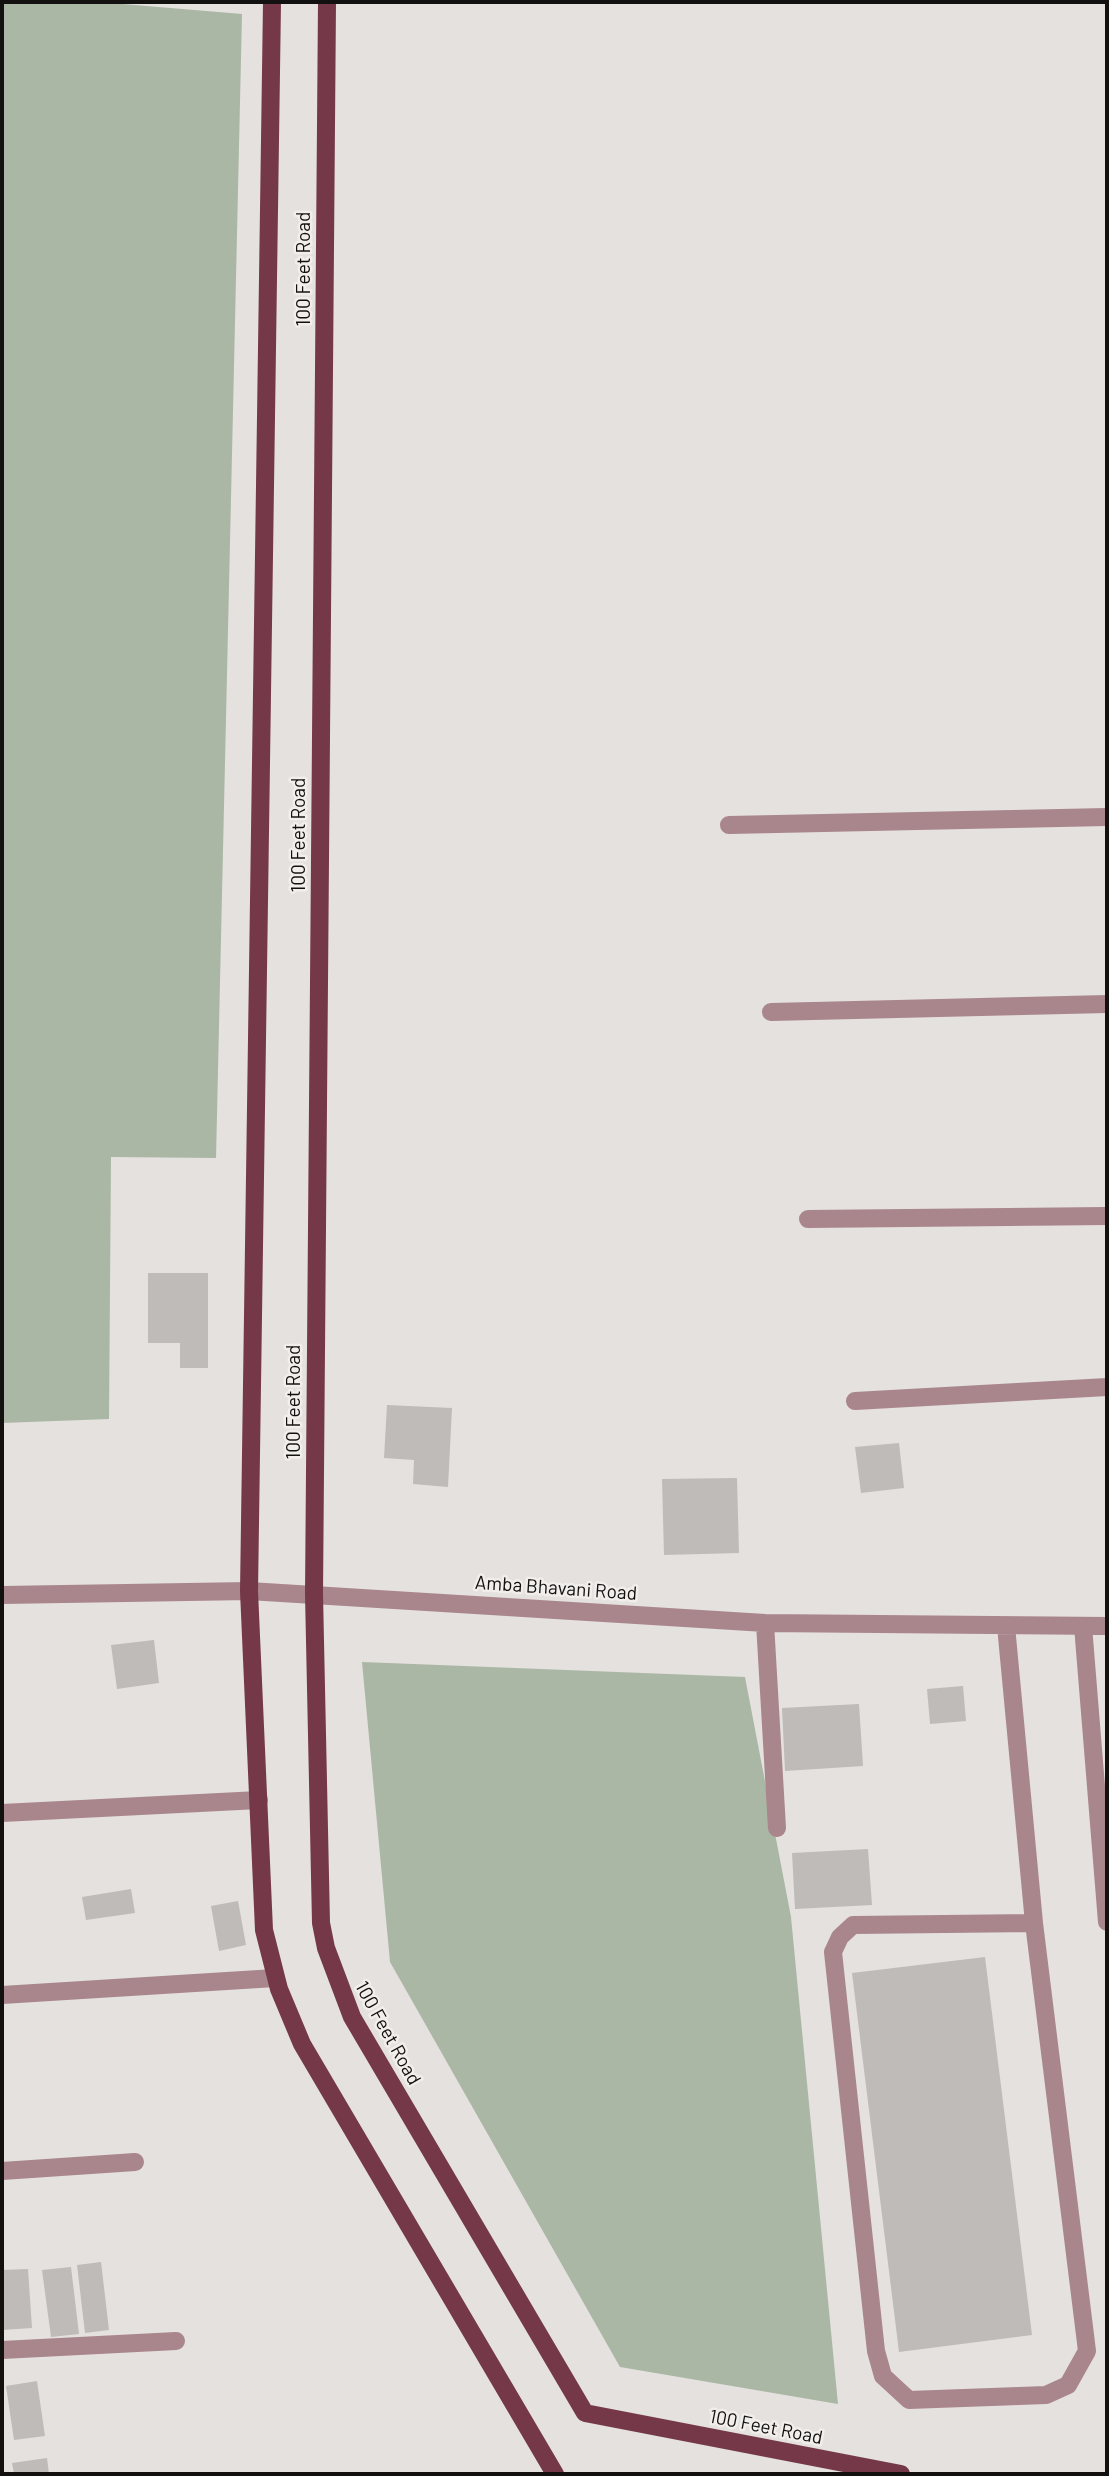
<!DOCTYPE html>
<style>
body{margin:0}
#map{position:relative;width:1109px;height:2476px;overflow:hidden;background:#e4e1df;font-family:Barlow,sans-serif}
canvas{display:block}
.frame{position:absolute;inset:0;border:4px solid #121110;pointer-events:none}
</style>
<div id="map">
<canvas width="1109" height="2476"></canvas>
<div class="frame"></div>
</div>
<script>
const ctx = document.querySelector('canvas').getContext('2d');
ctx.lineJoin = 'round';
function paint(path, color) { ctx.fillStyle = color; ctx.fill(path, 'evenodd'); }
const poly = rows => new Path2D(rows.map(r => 'M' + r).join(''));
function trace(path, color, width, dash) { ctx.strokeStyle = color; ctx.lineWidth = width; ctx.lineCap = dash ? 'butt' : 'round'; ctx.setLineDash(dash || []); ctx.stroke(path); }
function drawText(font, color, halo, rows, align = 'center') {
  ctx.font = font + ' Barlow,sans-serif'; ctx.lineWidth = 5; ctx.setLineDash([]); ctx.textBaseline = 'middle'; ctx.strokeStyle = halo; ctx.fillStyle = color; for (const [text, x, y, turn = 0] of rows) {
    ctx.save(); ctx.translate(x, y); ctx.rotate((+turn || 0) * Math.PI / 180); ctx.textAlign = isNaN(turn) ? turn : align; if (halo) ctx.strokeText(text, 0, 0); ctx.fillText(text, 0, 0); ctx.restore();
  }
}
const green = poly([
 [2,2,99,2,242,14,216,1158,111,1157,109,1419,2,1423],
 [362,1662,745,1677,791,1917,838,2404,620,2367,390,1962]
]);
const building = poly([
 [148,1273,208,1273,208,1368,180,1368,180,1343,148,1343],
 [387,1405,452,1408,448,1487,413,1484,414,1460,384,1458],
 [899,1443,904,1488,861,1493,855,1447],
 [737,1478,739,1553,664,1555,662,1479],
 [154,1640,159,1683,117,1689,111,1645],
 [963,1686,966,1721,930,1724,927,1689],
 [859,1704,863,1766,785,1771,782,1708],
 [868,1849,872,1905,795,1909,792,1853],
 [131,1889,135,1913,86,1920,82,1897],
 [238,1901,246,1945,219,1951,211,1906],
 [985,1957,1032,2335,899,2352,852,1973],
 [101,2262,109,2330,85,2333,77,2265],
 [71,2267,79,2334,51,2337,42,2270],
 [28,2269,32,2328,2,2330,2,2270],
 [37,2381,45,2436,14,2440,6,2386],
 [47,2458,49,2474,14,2474,12,2463]
]);
const minor = poly([
 [729,825,1107,817],
 [771,1012,1107,1004],
 [808,1219,1107,1216],
 [855,1401,1107,1387],
 [2,1595,249,1591,765,1623,1107,1626],
 [765,1623,777,1828],
 [1006,1626,1034,1923,1087,2351,1068,2385,1046,2395,909,2400,883,2376,876,2351,833,1952,840,1937,853,1925,1034,1923],
 [1083,1626,1107,1922],
 [2,1813,259,1800],
 [2,1995,275,1978],
 [2,2171,135,2162],
 [2,2350,176,2341]
]);
const major = poly([
 [272,2,249,1591,264,1930,279,1989,302,2044,555,2474],
 [327,2,314,1594,321,1923,326,1948,352,2017,585,2413,901,2474]
]);
const streetNames = [
 ["100 Feet Road",304,269,-90],
 ["100 Feet Road",299,835,-90],
 ["100 Feet Road",294,1402,-90],
 ["Amba Bhavani Road",556,1588,4],
 ["100 Feet Road",388,2033,61],
 ["100 Feet Road",766,2427,11]
];
paint(green, '#abb7a5');
paint(building, '#bebbb9');
trace(minor, '#a9858c', 18);
trace(major, '#743848', 18);
drawText('19px', '#121110', '#f1eeec', streetNames);
</script>
